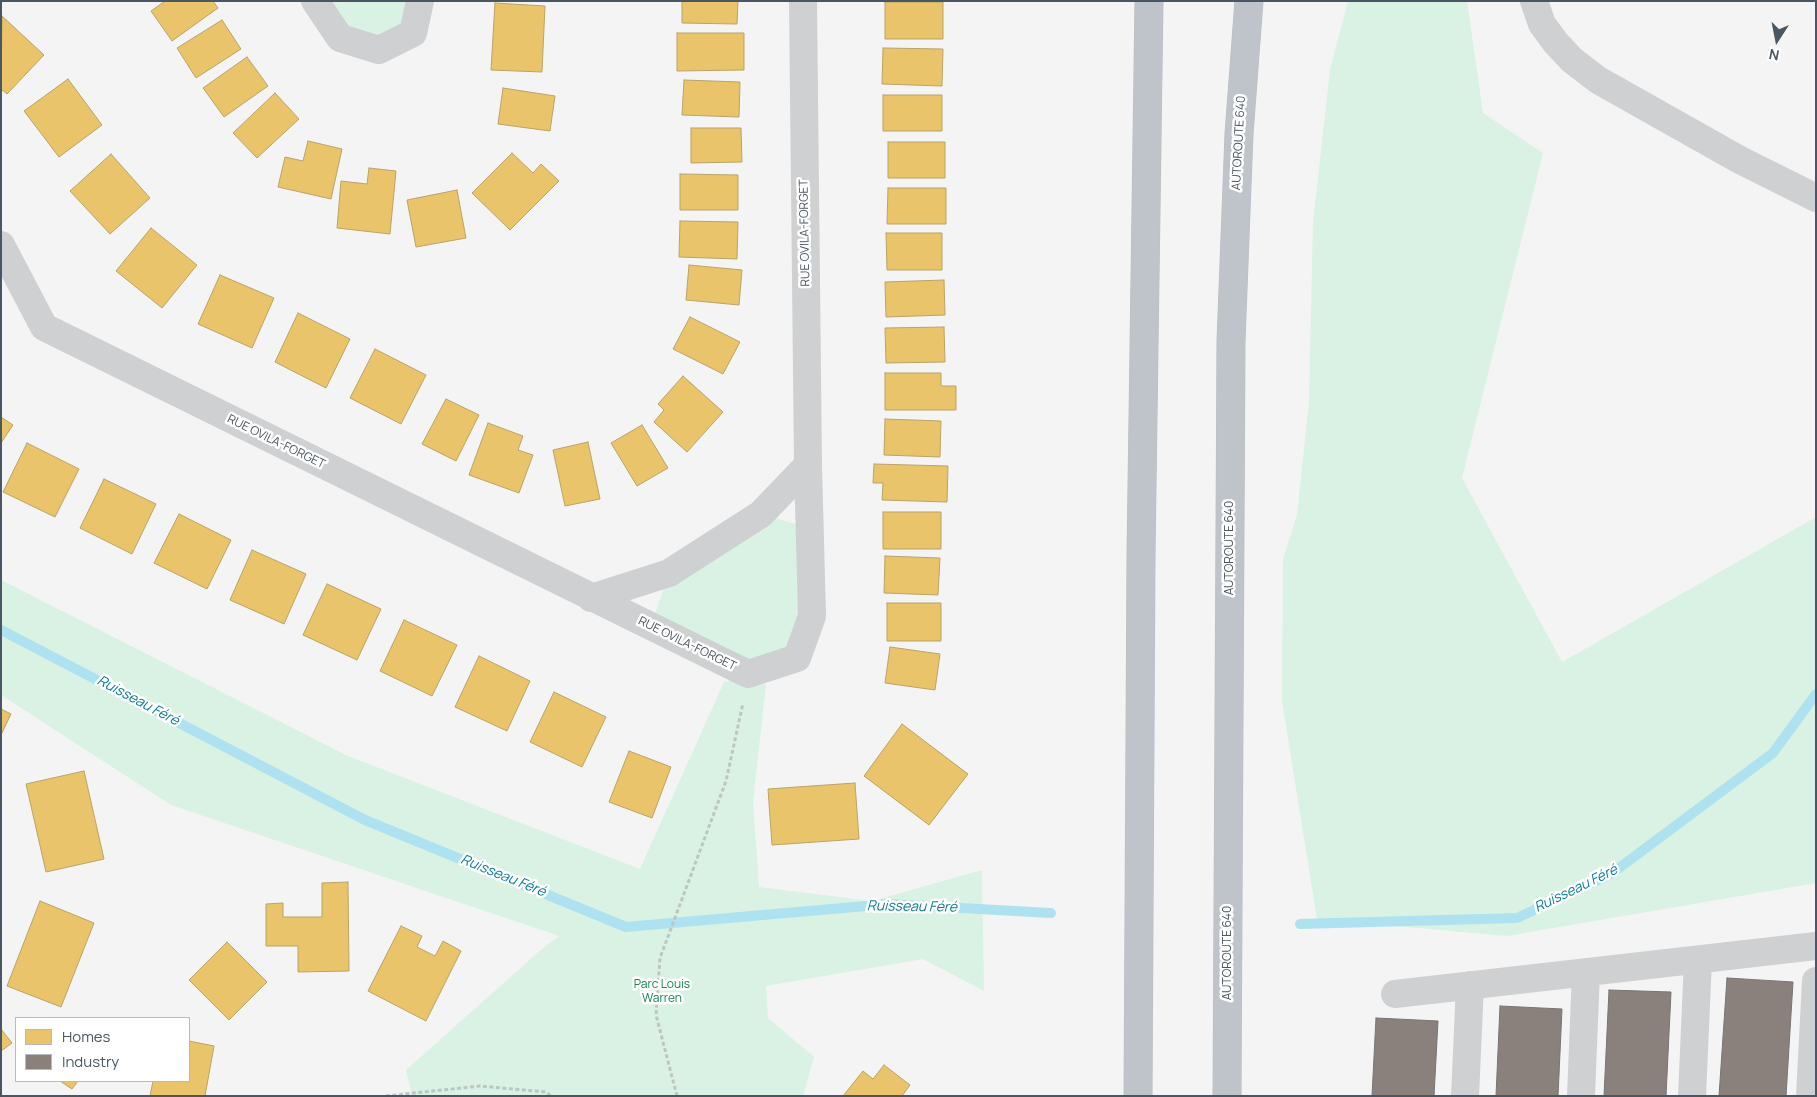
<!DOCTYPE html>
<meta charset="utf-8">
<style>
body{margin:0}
#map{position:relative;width:1817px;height:1097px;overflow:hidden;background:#f4f4f4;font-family:Manrope,sans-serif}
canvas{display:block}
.frame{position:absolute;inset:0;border:2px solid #4a5661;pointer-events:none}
.legend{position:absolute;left:15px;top:1017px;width:175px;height:65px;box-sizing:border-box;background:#fff;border:1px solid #b7bbc0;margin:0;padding:6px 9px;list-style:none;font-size:15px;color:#4a5661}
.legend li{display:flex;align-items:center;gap:10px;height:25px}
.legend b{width:25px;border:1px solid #b7bbc0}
.north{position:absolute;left:1752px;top:15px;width:50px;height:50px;-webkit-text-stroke:4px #fff;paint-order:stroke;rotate:191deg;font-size:14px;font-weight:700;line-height:20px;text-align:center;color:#4a5661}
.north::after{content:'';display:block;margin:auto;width:18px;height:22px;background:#4a5661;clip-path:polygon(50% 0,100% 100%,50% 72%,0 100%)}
</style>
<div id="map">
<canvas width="1817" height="1097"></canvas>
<div class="frame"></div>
<ul class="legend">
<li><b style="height:14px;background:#e9c46a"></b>Homes</li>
<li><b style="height:14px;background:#8a817c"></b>Industry</li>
</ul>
<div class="north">N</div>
</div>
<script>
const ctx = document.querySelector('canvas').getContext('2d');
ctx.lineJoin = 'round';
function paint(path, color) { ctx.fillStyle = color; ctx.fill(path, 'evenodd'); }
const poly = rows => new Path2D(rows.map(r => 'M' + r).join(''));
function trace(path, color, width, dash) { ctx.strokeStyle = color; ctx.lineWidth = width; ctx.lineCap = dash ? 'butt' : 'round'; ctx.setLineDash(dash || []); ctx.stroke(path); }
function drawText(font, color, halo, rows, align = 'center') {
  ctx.font = font + ' Manrope,sans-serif'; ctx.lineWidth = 5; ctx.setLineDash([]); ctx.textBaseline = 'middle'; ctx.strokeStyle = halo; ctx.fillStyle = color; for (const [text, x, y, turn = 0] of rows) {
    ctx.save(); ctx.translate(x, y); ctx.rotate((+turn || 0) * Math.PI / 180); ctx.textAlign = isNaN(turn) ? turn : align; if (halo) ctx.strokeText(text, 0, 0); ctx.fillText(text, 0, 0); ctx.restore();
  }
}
const green = poly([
 [315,1,420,1,379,50],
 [1348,1,1467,1,1483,113,1543,153,1462,478,1562,662,1816,517,1816,883,1507,936,1317,919,1282,701,1283,559,1297,515,1309,402,1313,222,1330,70],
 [761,514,799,525,812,616,797,658,748,674,653,620,669,573],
 [1,580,348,756,640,869,724,682,749,677,766,685,753,801,759,887,872,901,982,870,984,991,923,959,766,986,768,1018,814,1057,803,1096,412,1096,406,1070,542,949,559,936,171,805,1,695]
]);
const homes = poly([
 [165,1,213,1,218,8,172,41,151,11,165,1],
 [682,1,738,1,737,24,682,23,682,1],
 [885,2,943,2,943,39,885,39,885,2],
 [495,3,545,6,542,72,491,70,495,3],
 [2,16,44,55,7,94,1,89,2,16],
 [222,20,241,49,196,78,177,48,222,20],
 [677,33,744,33,744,70,677,71,677,33],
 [883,48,943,49,942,86,882,84,883,48],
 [247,57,268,86,224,117,203,88,247,57],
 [68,79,102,125,59,157,24,111,68,79],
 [684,80,740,82,739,117,682,115,684,80],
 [503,88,555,96,550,131,498,124,503,88],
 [275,93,299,119,257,158,233,133,275,93],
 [883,95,942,95,942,131,883,131,883,95],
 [691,128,741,128,742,162,691,163,691,128],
 [308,141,342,149,331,199,278,187,285,157,303,161,308,141],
 [888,142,945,142,945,178,888,178,888,142],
 [512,153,533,173,541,164,559,181,510,230,472,193,512,153],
 [111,154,150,198,110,234,70,191,111,154],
 [369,168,396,171,390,234,337,228,341,181,367,184,369,168],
 [680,174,738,175,738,210,680,210,680,174],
 [888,188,946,188,946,224,887,224,888,188],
 [457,190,466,238,416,247,407,200,457,190],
 [680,221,738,222,737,259,679,257,680,221],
 [151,228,197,265,162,308,116,271,151,228],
 [886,233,942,233,942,270,887,270,886,233],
 [689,265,742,270,739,305,686,300,689,265],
 [220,275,274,298,252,348,198,324,220,275],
 [944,280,945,315,886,317,885,282,944,280],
 [298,313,350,339,326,388,275,362,298,313],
 [690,317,740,342,723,374,673,349,690,317],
 [944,327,945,362,886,363,885,328,944,327],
 [375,349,426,375,401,424,350,398,375,349],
 [885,373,941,373,941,386,956,386,956,410,885,410,885,373],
 [683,376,723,412,687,452,654,422,664,410,658,404,683,376],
 [446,399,479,415,456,461,422,444,446,399],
 [1,417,13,425,1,443,1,417],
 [885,419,941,421,940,457,884,455,885,419],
 [488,423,523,436,518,450,533,455,519,493,469,475,488,423],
 [642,425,668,468,637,486,611,443,642,425],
 [588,442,600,499,565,506,553,450,588,442],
 [27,443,79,469,55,517,3,492,27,443],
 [874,464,948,466,947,502,882,500,883,483,873,483,874,464],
 [104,479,156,504,132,554,80,528,104,479],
 [883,512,941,512,941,549,883,549,883,512],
 [179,514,231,540,207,589,154,563,179,514],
 [252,550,306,574,284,624,230,600,252,550],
 [885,556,940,558,938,595,884,593,885,556],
 [327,584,381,609,357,660,303,635,327,584],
 [887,603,941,603,941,641,887,641,887,603],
 [404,620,457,645,432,696,380,671,404,620],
 [890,647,940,654,935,690,885,683,890,647],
 [479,656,530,681,507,731,455,707,479,656],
 [554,692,606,717,582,767,530,742,554,692],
 [1,709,11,714,1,735,1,709],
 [902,724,968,774,929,825,864,776,902,724],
 [629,751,671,767,652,818,609,802,629,751],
 [84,771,104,859,46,872,26,784,84,771],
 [855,783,859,839,772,845,768,789,855,783],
 [348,882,349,971,298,972,298,946,266,946,266,904,283,903,283,917,322,917,322,883,348,882],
 [40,901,94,923,61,1007,7,986,40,901],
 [401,926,422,936,417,947,435,956,443,941,461,951,426,1021,368,991,401,926],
 [227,942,267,982,229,1020,189,980,227,942],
 [1,1029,12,1043,1,1051,1,1029],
 [189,1041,214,1046,205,1096,150,1096,153,1081,189,1081,189,1041],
 [884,1065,910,1085,902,1096,843,1096,863,1071,873,1079,884,1065],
 [60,1081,78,1081,72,1089,60,1081]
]);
const industry = poly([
 [1727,978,1793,982,1786,1096,1719,1096,1727,978],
 [1609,990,1671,992,1666,1096,1604,1096,1609,990],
 [1500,1006,1562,1009,1558,1096,1496,1096,1500,1006],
 [1376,1018,1438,1021,1434,1096,1372,1096,1376,1018]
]);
const stream = poly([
 [1,630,365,820,626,927,889,904,1051,913],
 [1300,924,1517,918,1611,874,1773,753,1816,694]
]);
const path = poly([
 [386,1096,480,1086,546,1092,551,1096],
 [677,1096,656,1015,660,958,726,781,743,703]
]);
const minor = poly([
 [315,1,340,38,379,50,413,33,420,1],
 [1534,1,1542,24,1556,43,1572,60,1598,80,1740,160,1816,198],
 [1,245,44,327,748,674,797,658,812,616,808,465,803,1],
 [591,598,669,573,761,514,808,465],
 [1395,994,1816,946],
 [1465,1096,1470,985],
 [1581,1096,1586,972],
 [1692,1096,1698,960],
 [1810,1096,1816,981]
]);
const highway = poly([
 [1138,1096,1141,556,1149,1],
 [1227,1096,1231,341,1239,134,1249,1]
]);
const streetNames = [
 ["AUTOROUTE 640",1239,143,-87],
 ["RUE OVILA-FORGET",805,233,-91],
 ["RUE OVILA-FORGET",276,442,26],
 ["AUTOROUTE 640",1230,548,-90],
 ["RUE OVILA-FORGET",687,644,26],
 ["AUTOROUTE 640",1228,953,-90]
];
const parkNames = [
 ["Parc Louis",662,985],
 ["Warren",662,999]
];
const waterNames = [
 ["Ruisseau Féré",138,701,28],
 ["Ruisseau Féré",503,876,22],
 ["Ruisseau Féré",1576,889,-26],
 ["Ruisseau Féré",912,907,1]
];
paint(green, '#d9f2e3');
paint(homes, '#e9c46a');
trace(homes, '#b9a367', 1);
paint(industry, '#8a817c');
trace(industry, '#777474', 1);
trace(stream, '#aee2f0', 10);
trace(highway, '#b9bec3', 29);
trace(path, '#bcc7c4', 3, [4, 2.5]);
trace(minor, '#ced0d2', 28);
trace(highway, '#bec4c9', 28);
drawText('12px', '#4a5661', '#fff', streetNames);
drawText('12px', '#17864f', '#fff', parkNames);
drawText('italic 14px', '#0c7c9b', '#fff', waterNames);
</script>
